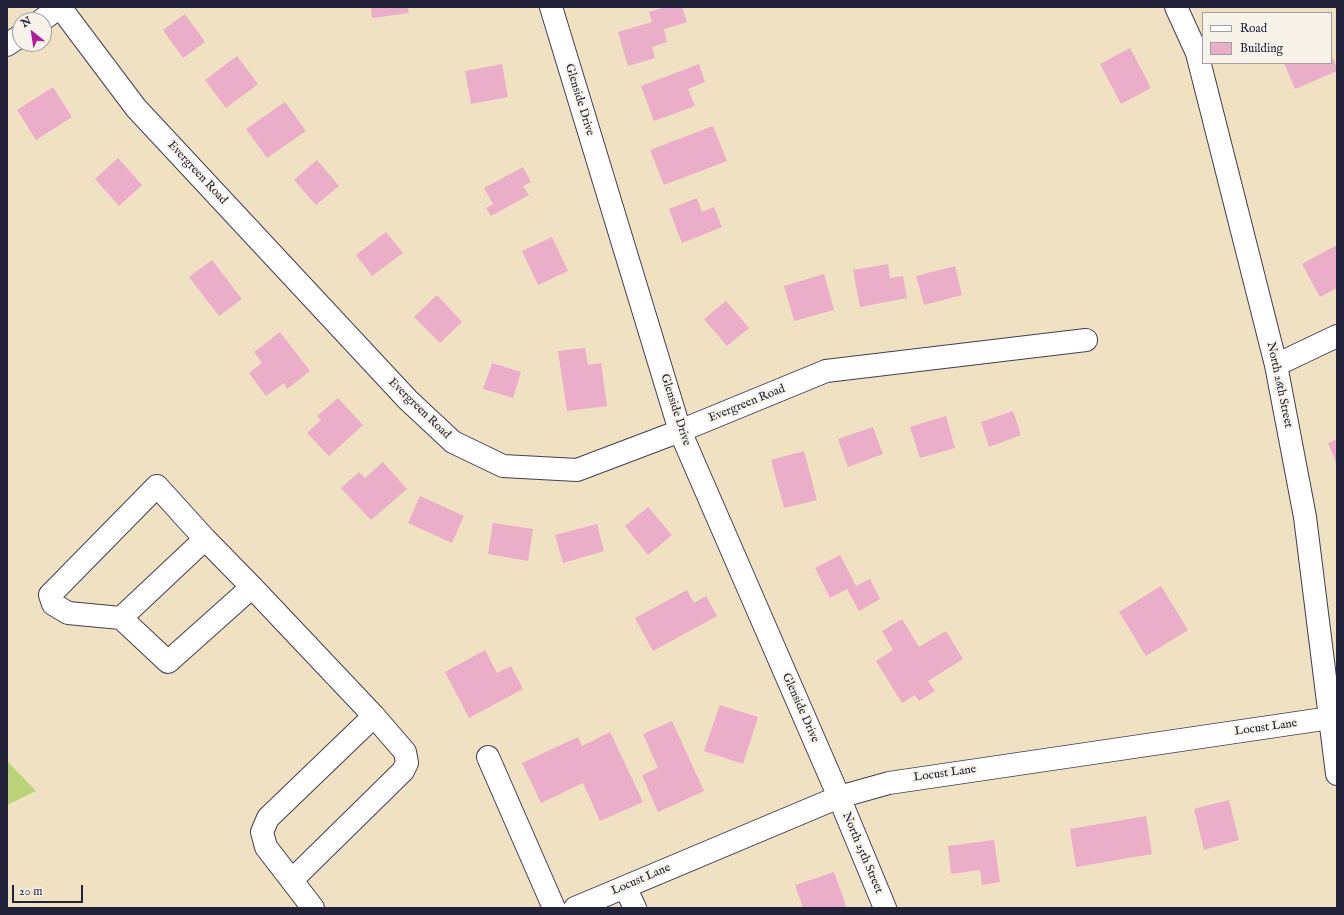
<!DOCTYPE html>
<style>
body{margin:0}
#map{position:relative;width:1344px;height:915px;overflow:hidden;background:#f0e1c3;font-family:"IM FELL English",serif}
canvas{display:block}
.frame{position:absolute;inset:0;border:8px solid #22223b;pointer-events:none}
.legend{position:absolute;left:1202px;top:12px;width:130px;height:52px;box-sizing:border-box;background:#f7f3e8;border:1px solid #a29fa3;margin:0;padding:5px 7px;list-style:none;font-size:12px;color:#22223b}
.legend li{display:flex;align-items:center;gap:8px;height:20px}
.legend b{width:20px;border:1px solid #a29fa3}
.north{position:absolute;left:12px;top:12px;width:40px;height:40px;box-sizing:border-box;background:#f7f3e8;border:1px solid #a29fa3;border-radius:50%;rotate:330deg;font-size:11px;font-weight:700;line-height:16px;text-align:center;color:#22223b}
.north::after{content:'';display:block;margin:auto;width:14px;height:18px;background:#b5179e;clip-path:polygon(50% 0,100% 100%,50% 72%,0 100%)}
.scale{position:absolute;left:12px;top:885px;width:71px;height:18px;box-sizing:border-box;border:2px solid #22223b;border-top:0;padding-left:5px;font-size:12px;line-height:14px;white-space:nowrap;color:#22223b;-webkit-text-stroke:3px #f7f3e8;paint-order:stroke}
</style>
<div id="map">
<canvas width="1344" height="915"></canvas>
<div class="frame"></div>
<ul class="legend">
<li><b style="height:5px;background:#fff"></b>Road</li>
<li><b style="height:11px;background:#eaaec9"></b>Building</li>
</ul>
<div class="north">N</div>
<div class="scale">20 m</div>
</div>
<script>
const ctx = document.querySelector('canvas').getContext('2d');
ctx.lineJoin = 'round';
function paint(path, color) { ctx.fillStyle = color; ctx.fill(path, 'evenodd'); }
const poly = rows => new Path2D(rows.map(r => 'M' + r).join(''));
function trace(path, color, width, dash) { ctx.strokeStyle = color; ctx.lineWidth = width; ctx.lineCap = dash ? 'butt' : 'round'; ctx.setLineDash(dash || []); ctx.stroke(path); }
function drawText(font, color, halo, rows, align = 'center') {
  ctx.font = font + ' "IM FELL English",serif'; ctx.lineWidth = 4; ctx.setLineDash([]); ctx.textBaseline = 'middle'; ctx.strokeStyle = halo; ctx.fillStyle = color; for (const [text, x, y, turn = 0] of rows) {
    ctx.save(); ctx.translate(x, y); ctx.rotate((+turn || 0) * Math.PI / 180); ctx.textAlign = isNaN(turn) ? turn : align; if (halo) ctx.strokeText(text, 0, 0); ctx.fillText(text, 0, 0); ctx.restore();
  }
}
const green = poly([
 [7,761,36,791,7,805]
]);
const building = poly([
 [371,7,408,7,409,13,372,18],
 [666,7,682,7,687,22,664,29,667,42,652,47,655,58,628,66,618,32,652,22,649,12],
 [185,14,205,42,183,58,163,30],
 [1130,48,1151,88,1121,104,1100,64],
 [1331,54,1337,68,1337,71,1295,89,1284,63,1331,63],
 [237,56,258,84,226,108,205,80],
 [502,64,508,97,471,104,465,71],
 [699,64,705,82,688,89,695,106,654,121,641,86],
 [53,87,72,117,36,140,17,110],
 [285,102,306,131,267,158,246,129],
 [713,126,727,161,664,185,650,150],
 [118,158,142,185,119,206,95,179],
 [317,160,339,186,316,205,294,180],
 [523,167,531,182,523,186,529,195,491,216,486,208,493,204,484,188],
 [697,198,702,212,714,207,722,227,682,243,669,209],
 [386,232,403,253,372,276,356,255],
 [552,237,568,271,538,285,522,251],
 [1337,245,1337,288,1320,297,1302,264],
 [212,260,242,299,219,316,189,277],
 [888,264,890,278,903,276,907,298,860,307,853,270],
 [955,266,962,295,924,305,916,276],
 [824,274,834,310,794,321,784,286],
 [437,295,462,322,440,343,414,317],
 [726,301,749,328,727,346,704,319],
 [280,332,310,371,287,389,284,383,266,396,249,373,262,363,254,352],
 [585,348,588,365,601,363,607,406,567,411,558,351],
 [492,363,521,372,513,398,483,389],
 [338,398,363,425,329,456,307,433,321,420,317,416],
 [1013,411,1021,435,989,447,981,422],
 [946,416,955,448,920,458,910,427],
 [873,427,883,454,848,467,838,439],
 [1337,439,1337,465,1328,443],
 [804,451,817,500,784,508,771,460],
 [383,462,407,489,371,520,341,488,359,472,365,478],
 [420,496,464,516,452,543,408,523],
 [648,507,672,535,648,555,625,526],
 [493,523,533,529,528,561,488,554],
 [597,524,604,551,563,563,555,535],
 [840,555,856,586,870,579,880,599,859,611,847,589,830,598,815,568],
 [1161,586,1188,630,1146,656,1119,612],
 [687,590,694,603,706,596,717,616,653,651,635,618],
 [902,619,919,647,946,631,963,659,928,681,935,691,919,701,915,695,902,703,876,661,893,650,882,631],
 [485,650,497,673,511,666,523,689,469,718,445,672],
 [720,705,758,717,743,764,704,751],
 [672,721,704,791,658,812,642,775,658,768,643,734],
 [610,732,643,802,600,821,583,783,541,803,522,763,578,737,582,746],
 [1229,800,1239,840,1204,850,1194,809],
 [1146,816,1152,854,1076,867,1070,829],
 [994,840,1000,882,982,885,980,870,951,874,948,846],
 [834,872,846,906,842,908,803,908,795,885]
]);
const minor = poly([
 [60,7,136,108,408,400,453,442,503,466,577,470,680,431,826,371,1086,340],
 [551,7,680,431,839,797,885,908],
 [1176,7,1197,53,1276,365,1305,517,1337,774],
 [42,20,60,7],
 [7,45,20,36],
 [1276,365,1337,336],
 [252,587,168,662,121,618,68,613,53,604,50,595,157,486,205,539,252,587,374,716,268,818,262,832,266,847,313,908],
 [121,618,205,539],
 [488,757,554,908],
 [292,880,403,771,407,763,405,752,374,716],
 [625,887,635,908],
 [575,908,839,797,889,783,1337,717]
]);
const streetNames = [
 ["Glenside Drive",579,100,73],
 ["Evergreen Road",197,173,47],
 ["North 26th Street",1279,385,78],
 ["Evergreen Road",747,404,-22],
 ["Evergreen Road",419,409,44],
 ["Glenside Drive",675,410,72],
 ["Glenside Drive",800,708,66],
 ["Locust Lane",1266,728,-8],
 ["Locust Lane",945,774,-8],
 ["North 25th Street",862,853,67],
 ["Locust Lane",641,880,-23]
];
paint(green, '#bbd378');
paint(building, '#eaaec9');
trace(minor, '#413f4f', 24);
trace(minor, '#fff', 22);
drawText('12px', '#22223b', '#f7f3e8', streetNames);
</script>
